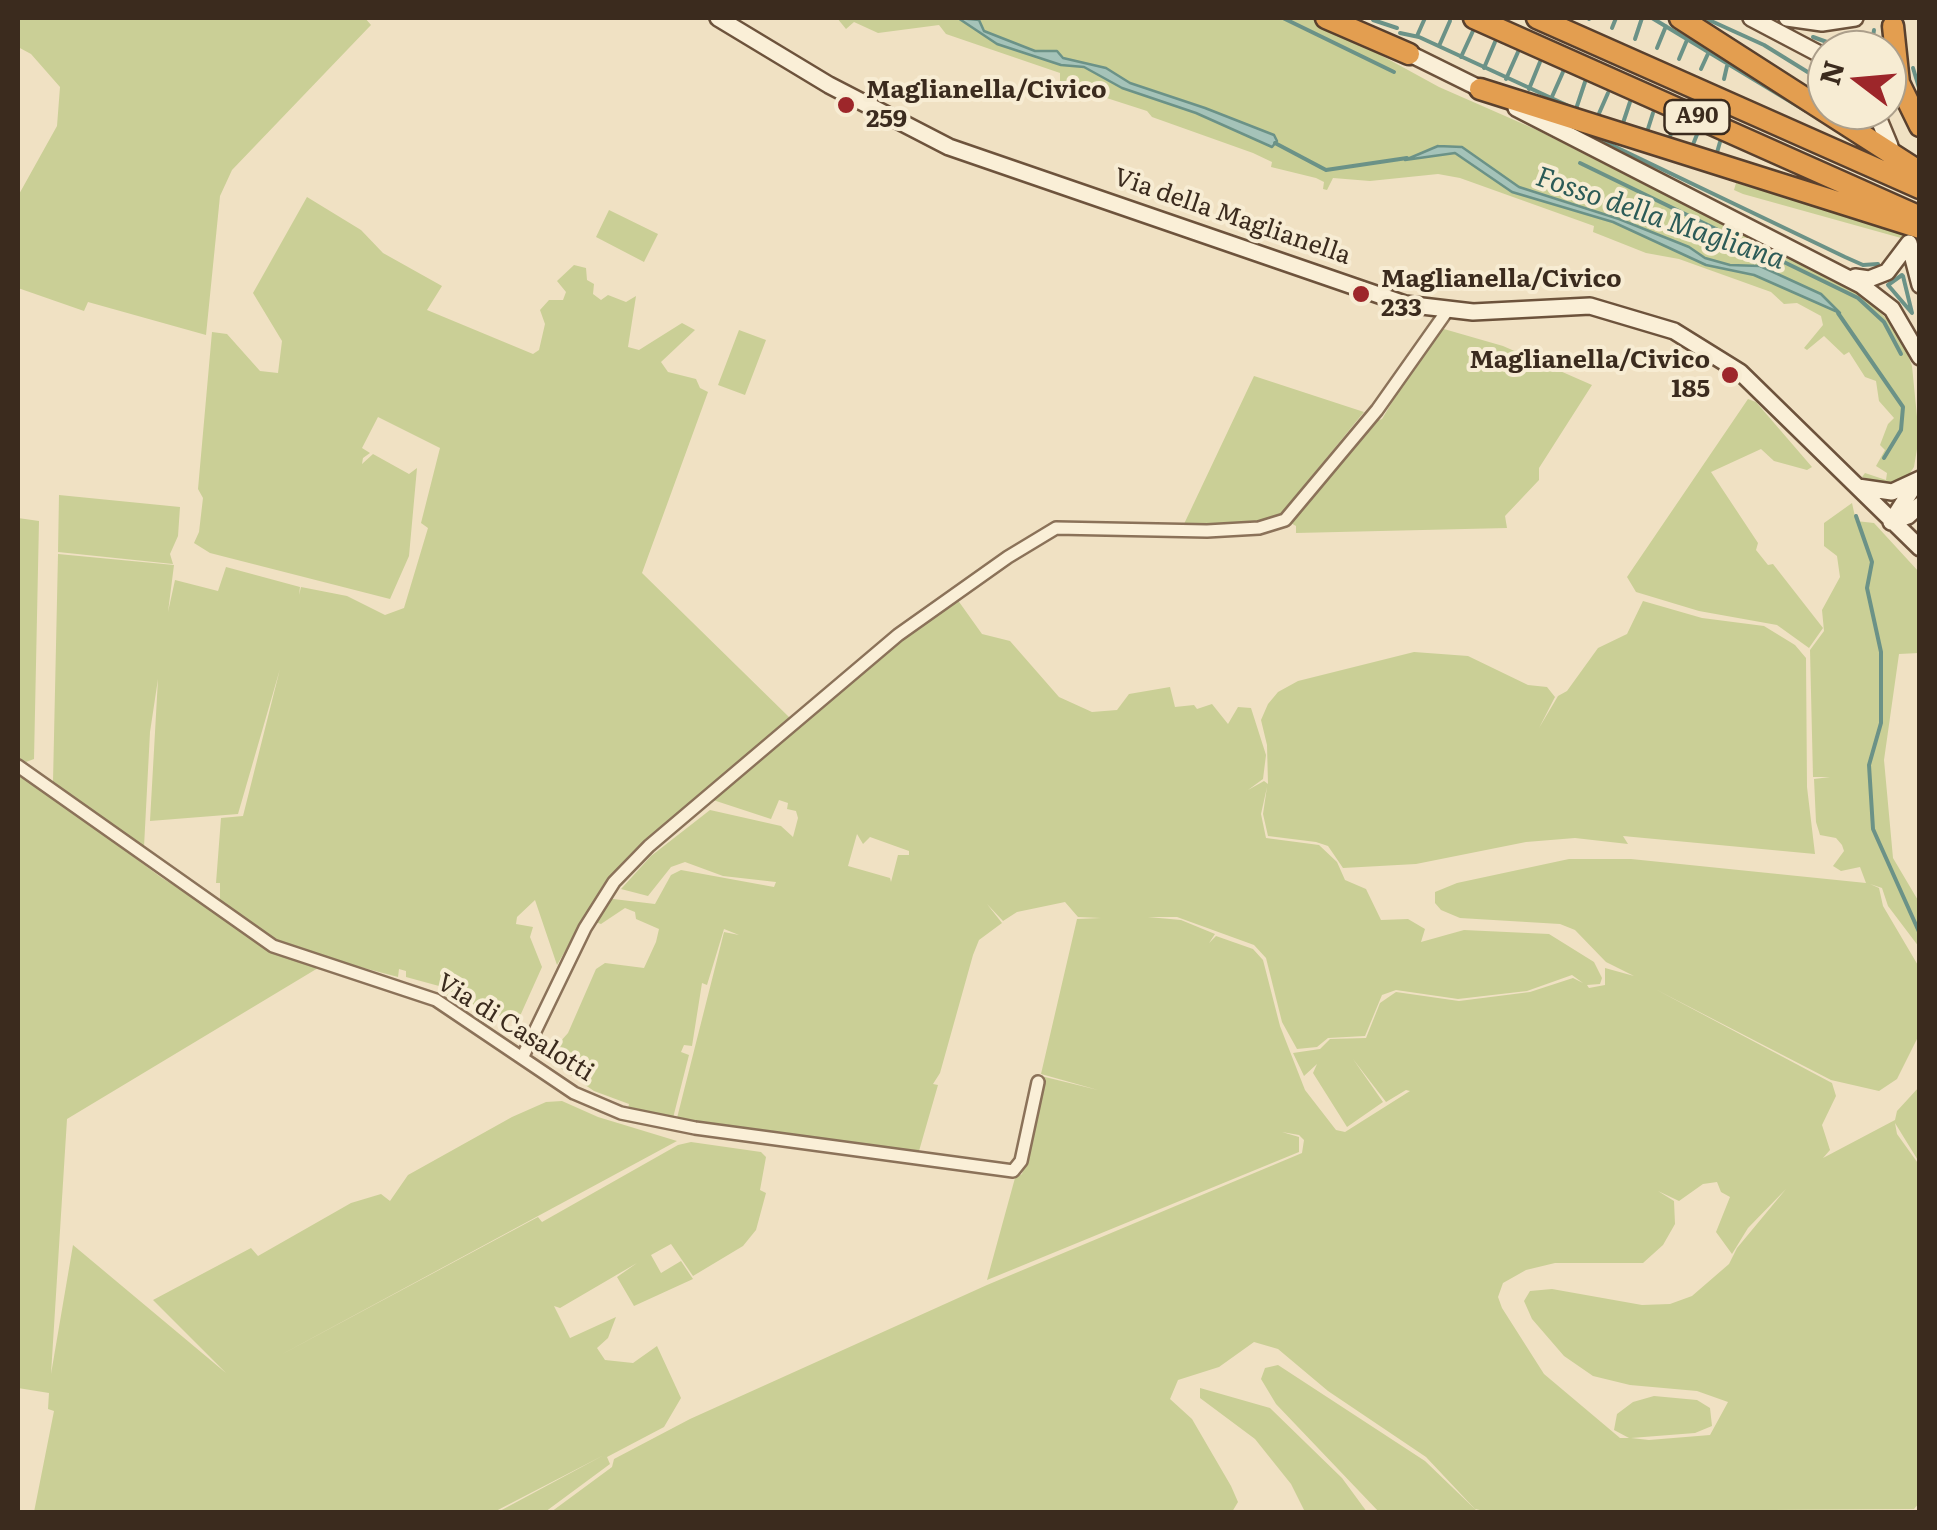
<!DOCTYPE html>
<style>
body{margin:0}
#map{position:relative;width:1937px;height:1530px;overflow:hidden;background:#f0e1c3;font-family:Literata,serif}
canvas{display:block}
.frame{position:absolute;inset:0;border:20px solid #3b2b1e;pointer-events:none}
.north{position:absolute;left:1807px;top:30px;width:100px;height:100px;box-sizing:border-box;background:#f7ecd3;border:2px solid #ac9f8b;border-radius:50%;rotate:286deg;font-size:28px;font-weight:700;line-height:40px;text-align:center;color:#3b2b1e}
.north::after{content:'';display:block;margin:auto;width:35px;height:45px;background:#9d262a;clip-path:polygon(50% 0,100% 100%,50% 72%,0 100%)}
</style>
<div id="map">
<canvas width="1937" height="1530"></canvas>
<div class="frame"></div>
<div class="north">N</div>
</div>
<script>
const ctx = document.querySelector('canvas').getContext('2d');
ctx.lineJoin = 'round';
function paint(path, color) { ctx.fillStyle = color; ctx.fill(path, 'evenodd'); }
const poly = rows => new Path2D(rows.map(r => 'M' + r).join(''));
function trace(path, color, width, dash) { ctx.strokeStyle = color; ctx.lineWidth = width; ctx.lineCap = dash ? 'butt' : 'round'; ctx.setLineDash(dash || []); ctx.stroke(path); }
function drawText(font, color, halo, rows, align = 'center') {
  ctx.font = font + ' Literata,serif'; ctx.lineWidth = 8; ctx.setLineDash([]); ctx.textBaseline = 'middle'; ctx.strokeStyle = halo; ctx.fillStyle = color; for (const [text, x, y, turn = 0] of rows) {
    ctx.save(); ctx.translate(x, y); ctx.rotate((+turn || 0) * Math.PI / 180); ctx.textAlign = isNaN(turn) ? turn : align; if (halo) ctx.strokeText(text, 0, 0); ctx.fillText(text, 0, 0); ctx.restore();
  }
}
const green = poly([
 [18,18,365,18,371,25,232,170,220,196,206,335,88,302,84,311,18,288,18,196,57,126,60,87,31,54,18,47],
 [837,18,1313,18,1439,87,1537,130,1867,298,1901,335,1912,366,1919,437,1914,467,1904,482,1893,485,1862,477,1865,473,1886,480,1887,473,1876,466,1885,450,1880,445,1888,424,1894,418,1879,401,1876,381,1865,377,1849,352,1844,355,1824,336,1807,350,1804,348,1823,325,1821,316,1797,303,1784,304,1771,292,1679,259,1646,253,1593,232,1594,226,1460,178,1438,174,1370,181,1333,178,1327,190,1323,189,1324,182,1316,178,1271,167,1272,162,1253,153,1152,117,1147,111,1060,83,1060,73,946,34,939,25,878,33,854,22,846,29],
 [1736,183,1919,235,1919,243,1743,194,1734,190],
 [307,197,361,230,383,253,442,286,427,310,533,354,539,350,545,324,540,310,549,300,563,300,566,292,557,281,574,265,586,268,587,280,594,284,593,294,601,300,608,295,626,302,636,296,628,347,639,350,682,323,695,330,661,362,668,372,696,379,700,388,708,392,642,573,790,718,625,860,603,885,557,965,535,900,517,917,516,924,533,927,530,937,542,967,520,1016,508,1019,492,1013,490,1022,465,1001,463,1005,441,992,439,986,406,977,406,971,399,969,398,977,296,950,270,938,220,902,220,883,216,883,221,818,243,816,280,669,238,814,150,821,158,679,150,732,144,847,53,782,58,554,174,565,168,612,175,580,218,591,226,567,300,587,299,595,301,587,347,596,385,615,404,608,428,528,421,523,440,448,378,417,362,448,370,453,363,458,362,464,373,454,409,474,417,468,409,556,390,599,210,553,194,543,199,532,203,498,198,489,212,332,227,334,260,371,278,373,282,341,253,293],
 [609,210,658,234,644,262,596,237],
 [1437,327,1503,346,1592,385,1539,468,1539,480,1505,516,1507,528,1296,533,1296,526,1289,522,1370,423,1382,419],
 [739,330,766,340,745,395,718,385],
 [1254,376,1364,412,1280,515,1263,523,1184,524],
 [1748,399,1756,402,1812,467,1807,470,1774,461,1761,449,1711,472,1758,543,1756,550,1768,565,1773,564,1823,628,1809,648,1777,625,1699,611,1636,592,1627,577],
 [59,495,180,507,178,536,170,554,173,564,58,552],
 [1852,503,1856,521,1874,523,1919,572,1919,653,1899,654,1884,760,1893,858,1919,902,1919,947,1888,906,1882,888,1870,884,1879,888,1883,906,1919,967,1919,1035,1897,1079,1879,1091,1831,1080,1655,989,1832,1083,1836,1096,1822,1125,1830,1150,1823,1158,1895,1120,1897,1111,1919,1087,1919,1162,1895,1123,1897,1134,1920,1166,1920,1502,1914,1509,1489,1512,1475,1509,1426,1457,1328,1391,1278,1349,1254,1342,1219,1367,1178,1380,1170,1399,1192,1419,1231,1486,1238,1502,1232,1512,551,1512,612,1467,614,1459,690,1419,987,1285,1302,1153,1304,1140,1299,1135,1282,1132,1299,1137,1299,1152,987,1280,1015,1178,1022,1174,1044,1083,1041,1076,1098,1090,1041,1074,1077,919,1101,918,1078,917,1065,902,1017,912,1003,921,987,904,1002,923,979,940,973,955,940,1073,933,1084,938,1085,919,1151,677,1118,724,932,739,935,724,929,707,985,702,983,692,1046,684,1045,681,1052,689,1055,673,1118,628,1109,629,1104,594,1091,541,1055,542,1040,560,1042,568,1033,596,969,605,963,644,968,656,942,659,929,636,919,635,912,625,908,601,924,590,920,605,898,655,904,671,875,681,870,774,887,776,882,723,876,685,862,671,867,648,896,621,889,651,856,710,810,781,826,793,837,798,818,796,811,787,809,788,803,779,800,771,819,710,799,890,648,957,599,982,634,1010,641,1059,697,1092,712,1117,710,1129,694,1170,687,1175,707,1194,705,1197,709,1212,704,1228,724,1238,707,1251,708,1266,755,1263,779,1248,790,1264,781,1268,784,1267,745,1261,720,1268,704,1278,692,1298,681,1414,652,1468,656,1528,685,1547,687,1555,697,1539,728,1558,696,1567,691,1598,648,1627,634,1643,601,1702,618,1764,626,1795,645,1806,658,1807,787,1815,854,1623,836,1628,844,1575,838,1526,842,1416,864,1343,868,1328,846,1316,842,1268,836,1263,814,1267,787,1261,814,1266,838,1319,845,1337,862,1345,880,1366,889,1381,920,1408,919,1425,929,1421,942,1464,930,1549,934,1594,962,1602,978,1600,984,1587,985,1589,988,1605,985,1605,968,1634,976,1606,962,1575,930,1560,924,1460,918,1441,910,1435,903,1435,892,1457,883,1569,859,1631,859,1866,883,1860,867,1841,871,1833,866,1844,851,1842,845,1836,838,1820,835,1816,822,1814,779,1830,777,1813,777,1810,650,1824,631,1822,610,1840,577,1837,556,1824,546,1824,523],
 [857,834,863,844,870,837,909,851,909,855,898,855,891,882,890,878,848,866],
 [1148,917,1177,917,1254,945,1266,958,1282,1022,1297,1049,1317,1047,1328,1038,1365,1036,1382,995,1396,990,1458,999,1527,991,1572,975,1583,983,1573,978,1530,992,1459,1001,1396,992,1380,1003,1366,1038,1330,1039,1320,1049,1293,1053,1304,1076,1317,1064,1313,1073,1347,1127,1383,1102,1353,1059,1386,1102,1406,1090,1410,1091,1345,1132,1336,1130,1305,1090,1280,1026,1263,960,1253,949,1216,936,1209,943,1215,934,1181,920],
 [1717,1182,1721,1192,1730,1197,1716,1232,1732,1254,1748,1228,1786,1189,1737,1248,1729,1264,1692,1296,1670,1304,1642,1305,1552,1289,1530,1291,1524,1301,1532,1319,1564,1356,1593,1376,1630,1385,1697,1391,1728,1402,1710,1435,1649,1440,1631,1438,1695,1433,1712,1426,1710,1408,1697,1400,1654,1396,1633,1402,1617,1414,1614,1430,1629,1438,1620,1438,1544,1374,1502,1308,1498,1297,1503,1283,1526,1270,1555,1263,1643,1263,1663,1245,1675,1224,1674,1201,1658,1191,1679,1201,1703,1184],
 [18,518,39,521,34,759,26,762,18,757],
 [18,771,162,878,254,934,323,965,67,1119,51,1374,73,1245,226,1373,153,1300,251,1248,258,1256,351,1203,381,1194,390,1201,408,1175,512,1117,546,1102,562,1101,598,1117,677,1141,275,1358,538,1217,542,1222,678,1145,691,1142,761,1152,766,1157,760,1190,766,1193,756,1230,743,1246,693,1276,671,1244,651,1255,661,1273,681,1261,693,1279,634,1306,617,1277,637,1263,560,1308,554,1306,570,1338,616,1317,608,1338,597,1348,605,1360,633,1363,657,1346,681,1398,664,1427,607,1457,610,1464,545,1512,498,1512,604,1455,494,1512,34,1512,54,1411,48,1409,49,1393,18,1388],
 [1278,1365,1425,1461,1478,1512,1379,1512,1276,1404,1261,1379,1265,1368],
 [1200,1388,1270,1408,1342,1478,1367,1512,1305,1512,1291,1484,1255,1439,1200,1398]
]);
const water = poly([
 [958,18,979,20,984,31,1035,51,1057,51,1063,58,1106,68,1130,83,1205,108,1274,135,1277,141,1272,147,1196,113,1122,88,1084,67,1061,65,997,44,958,18],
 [1438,146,1462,147,1519,187,1619,219,1689,247,1705,258,1730,265,1760,266,1821,294,1840,313,1754,275,1706,265,1613,222,1512,192,1455,153,1405,160,1438,146]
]);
const stream = poly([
 [1283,18,1394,72],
 [1652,18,1806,111],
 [1589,19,1590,18],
 [1373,20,1397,28],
 [1709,20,1764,45,1827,84],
 [1612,28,1616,18],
 [1400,33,1419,37,1573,108],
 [1417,36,1425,18],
 [1813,37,1849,50],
 [1635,39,1642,18],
 [1439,46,1450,21],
 [1657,48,1666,26],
 [1871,50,1874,30],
 [1461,57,1473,31],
 [1679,59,1687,40],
 [1484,68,1495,42],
 [1913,68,1920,91],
 [1701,69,1712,45],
 [1506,79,1518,52],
 [1724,79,1727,66],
 [1529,89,1540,62],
 [1551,99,1563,72],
 [1576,109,1585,82],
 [1597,118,1608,93],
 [1622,126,1630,102],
 [1647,132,1653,113],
 [1601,140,1845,257,1863,265,1878,264],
 [1668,141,1676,122],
 [1275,143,1326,170,1407,158],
 [1692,147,1698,132],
 [1716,156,1720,142],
 [1580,163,1858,298,1884,322,1901,354],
 [1902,275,1888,285,1912,313,1903,276],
 [1838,313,1903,407,1901,430,1884,458],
 [1856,516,1872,562,1867,588,1881,652,1881,723,1869,765,1873,829,1920,934]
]);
const street = poly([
 [18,766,273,946,436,1000,574,1093,621,1113,695,1128,1013,1171,1021,1161,1038,1082],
 [523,1056,585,928,614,882,649,846,898,635,1008,557,1056,528,1207,531,1259,528,1285,520,1377,410,1447,311]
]);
const secondary = poly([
 [718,18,829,85,949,147,1405,304,1473,312,1590,306,1674,331,1740,372,1920,548],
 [1751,18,1827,58],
 [1787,18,1822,23,1855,18],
 [1400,49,1487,92],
 [1516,108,1861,285,1892,309,1920,357],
 [1875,110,1890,146],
 [1909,243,1920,285],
 [1855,277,1869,279,1887,272,1909,243],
 [1858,487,1892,492,1920,479],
 [1891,522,1914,486],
 [1891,522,1908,516,1920,505]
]);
const highway = poly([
 [1326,18,1409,54],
 [1474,18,1920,217],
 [1537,18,1920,188],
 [1680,18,1920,172],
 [1893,26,1899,83,1920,126],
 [1480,89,1920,228]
]);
const markers = [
 [846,105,10,"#9d262a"],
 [1361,294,10,"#9d262a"],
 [1730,375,10,"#9d262a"]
];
const shields = [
 [1697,117,65]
];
const shieldNames = [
 ["A90",1697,117]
];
const poiNames = [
 ["Maglianella/Civico",866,91],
 ["259",866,120],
 ["Maglianella/Civico",1381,280],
 ["233",1381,309],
 ["Maglianella/Civico",1710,361,"right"],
 ["185",1710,390,"right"]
];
const streetNames = [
 ["Via della Maglianella",1232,217,19],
 ["Via di Casalotti",515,1028,32]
];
const waterNames = [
 ["Fosso della Magliana",1660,219,19]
];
paint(green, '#cacf96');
paint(water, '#a5c3b9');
trace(water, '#6b9287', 2.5);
trace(stream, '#6b9287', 4);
trace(street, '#8b7259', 16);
trace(secondary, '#6d533c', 20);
trace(highway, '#59402d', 25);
trace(street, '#faefd7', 11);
trace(secondary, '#faefd7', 15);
trace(highway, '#e39e50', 20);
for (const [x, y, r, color] of markers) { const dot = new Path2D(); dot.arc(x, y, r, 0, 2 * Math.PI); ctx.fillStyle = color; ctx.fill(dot); trace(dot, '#f7ecd3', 4); }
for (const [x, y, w] of shields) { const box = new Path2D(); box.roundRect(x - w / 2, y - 17, w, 34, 8); ctx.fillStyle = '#f7ecd3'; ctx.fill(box); trace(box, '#3b2b1e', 2.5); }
drawText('bold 22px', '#3b2b1e', null, shieldNames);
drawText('bold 25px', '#3b2b1e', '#f7ecd3', poiNames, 'left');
drawText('25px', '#3b2b1e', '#f7ecd3', streetNames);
drawText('italic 28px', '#2c5b57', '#f7ecd3', waterNames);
</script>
